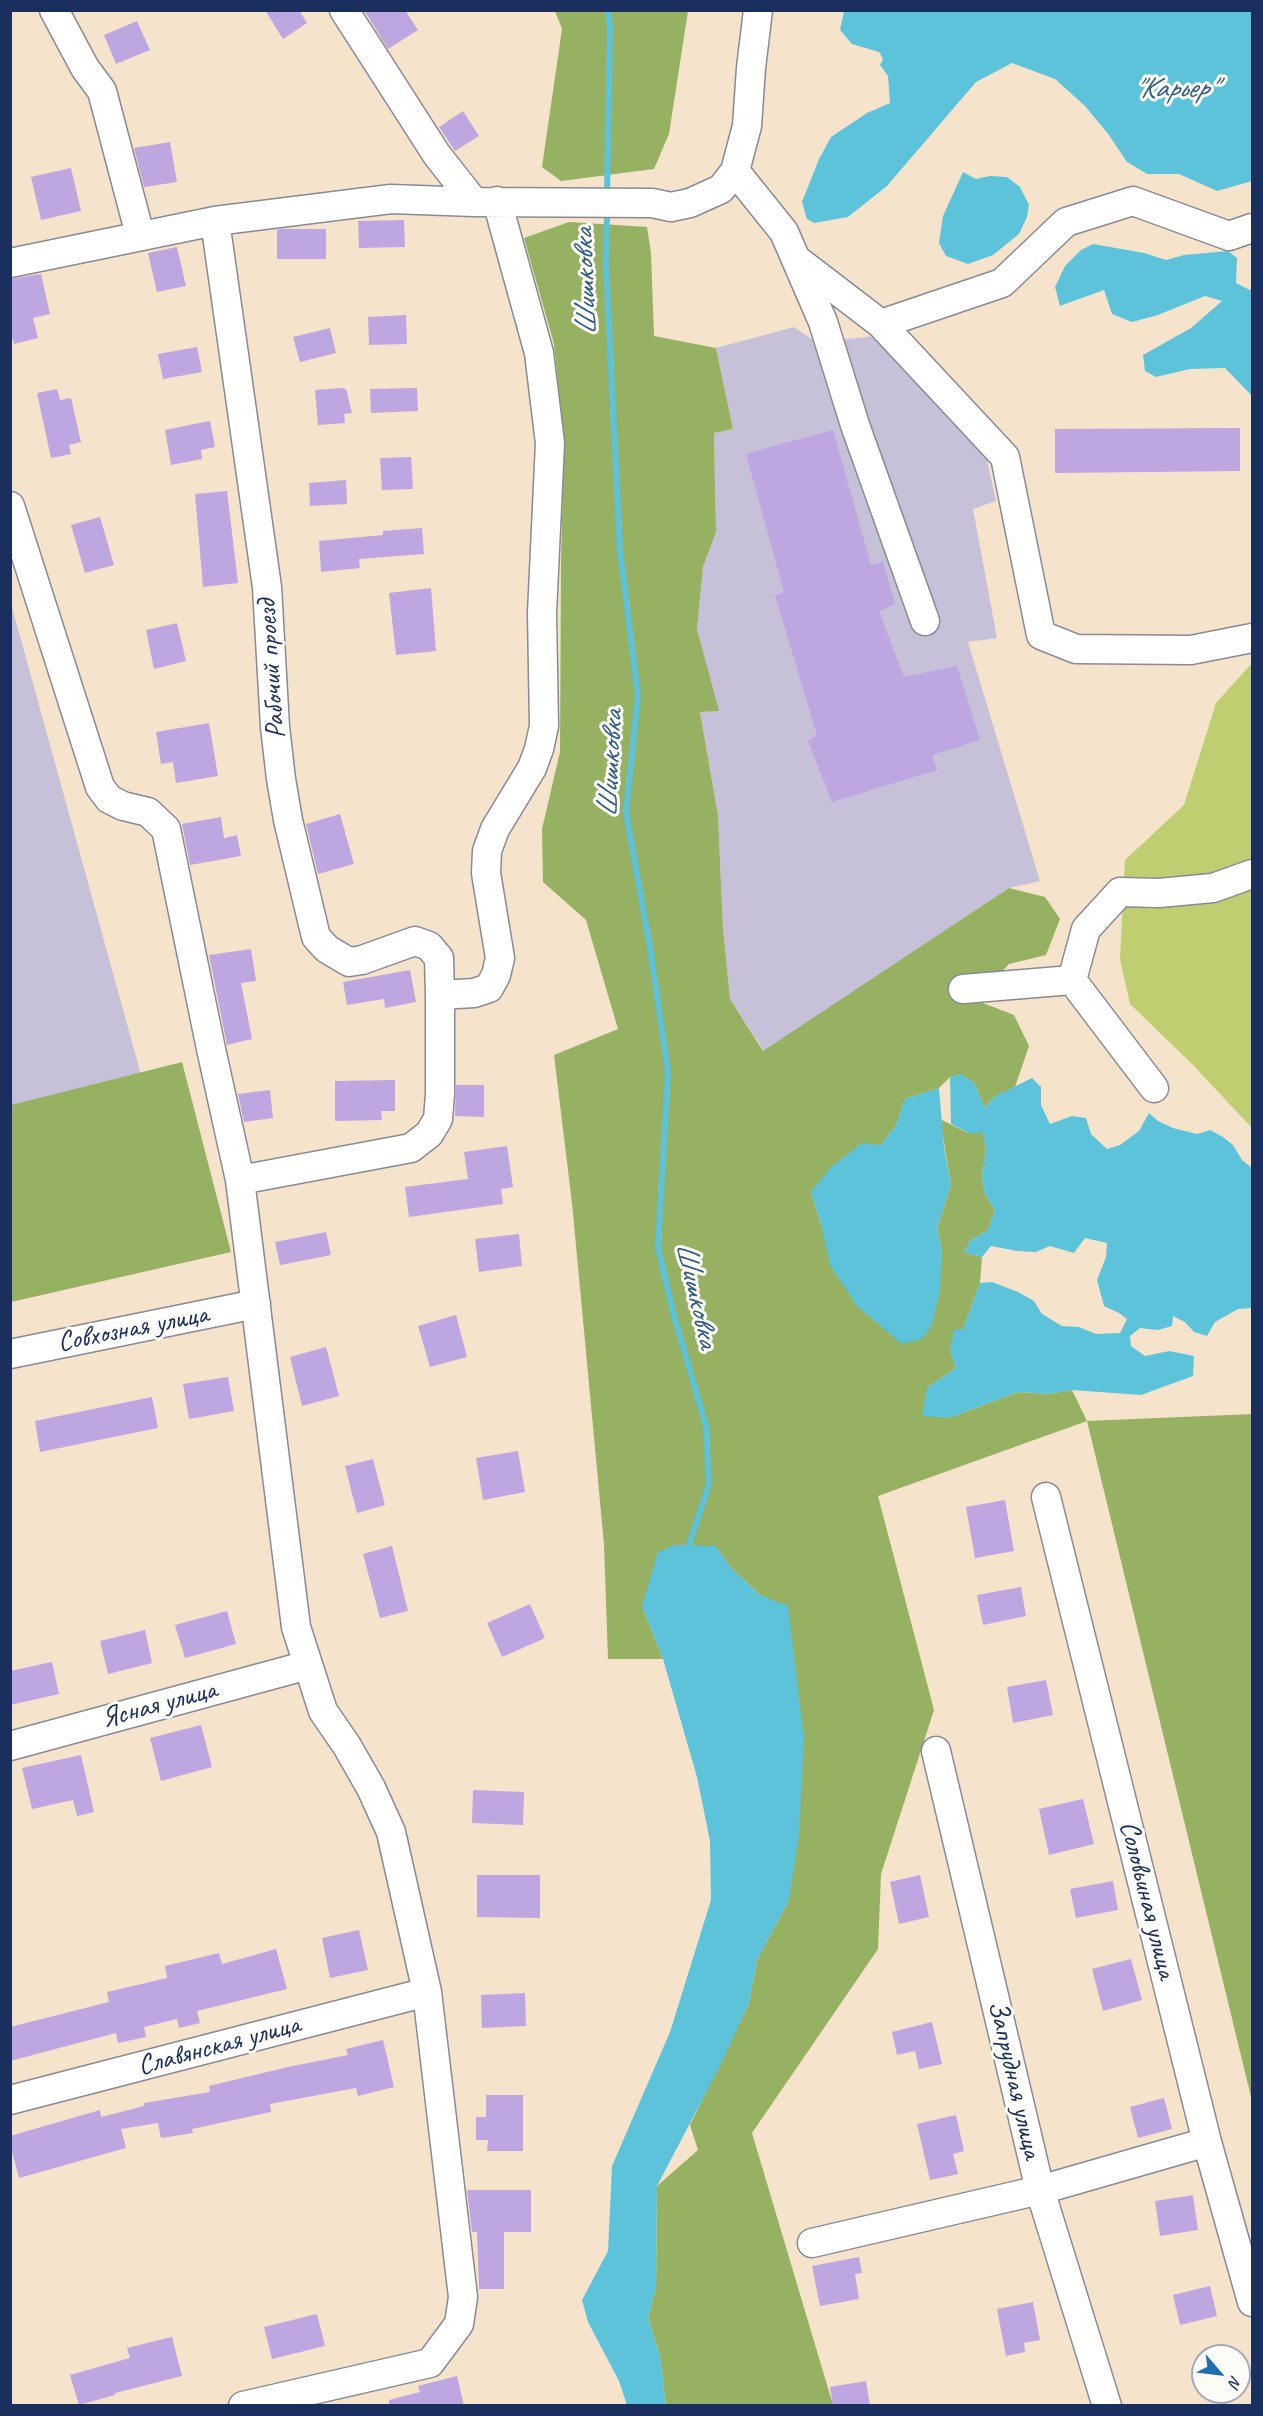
<!DOCTYPE html>
<meta charset="utf-8">
<style>
body{margin:0}
#map{position:relative;width:1263px;height:2416px;overflow:hidden;background:#f5e4cb;font-family:Caveat,sans-serif}
canvas{display:block}
.frame{position:absolute;inset:0;border:12px solid #1b2f5e;pointer-events:none}
.north{position:absolute;left:1191px;top:2344px;width:60px;height:60px;box-sizing:border-box;background:#fdfcf7;border:2px solid #a3aaba;border-radius:50%;rotate:118deg;font-size:16px;font-weight:700;line-height:24px;text-align:center;color:#1b2f5e}
.north::after{content:'';display:block;margin:auto;width:21px;height:27px;background:#1f6fb2;clip-path:polygon(50% 0,100% 100%,50% 72%,0 100%)}
</style>
<div id="map">
<canvas width="1263" height="2416"></canvas>
<div class="frame"></div>
<div class="north">N</div>
</div>
<script>
const ctx = document.querySelector('canvas').getContext('2d');
ctx.lineJoin = 'round';
function paint(path, color) { ctx.fillStyle = color; ctx.fill(path, 'evenodd'); }
const poly = rows => new Path2D(rows.map(r => 'M' + r).join(''));
function trace(path, color, width, dash) { ctx.strokeStyle = color; ctx.lineWidth = width; ctx.lineCap = dash ? 'butt' : 'round'; ctx.setLineDash(dash || []); ctx.stroke(path); }
function drawText(font, color, halo, rows, align = 'center') {
  ctx.font = font + ' Caveat,sans-serif'; ctx.lineWidth = 6; ctx.setLineDash([]); ctx.textBaseline = 'middle'; ctx.strokeStyle = halo; ctx.fillStyle = color; for (const [text, x, y, turn = 0] of rows) {
    ctx.save(); ctx.translate(x, y); ctx.rotate((+turn || 0) * Math.PI / 180); ctx.textAlign = isNaN(turn) ? turn : align; if (halo) ctx.strokeText(text, 0, 0); ctx.fillText(text, 0, 0); ctx.restore();
  }
}
const industrial = poly([
 [794,327,816,342,877,336,985,451,996,501,973,509,997,638,968,642,1040,881,1009,888,764,1051,730,999,723,928,718,816,700,712,718,711,697,629,703,567,716,532,714,433,733,429,716,348],
 [10,600,143,1082,10,1115]
]);
const green = poly([
 [1252,663,1252,1128,1192,1064,1130,1004,1120,959,1125,860,1184,805,1216,703]
]);
const forest = poly([
 [555,11,688,11,669,134,654,169,561,181,542,167,562,29],
 [569,222,647,227,651,253,654,336,716,348,733,429,714,433,716,532,703,567,697,629,719,711,700,712,718,816,723,928,730,999,763,1051,1009,888,1045,897,1060,919,1046,955,1009,964,975,1000,1014,1015,1029,1046,1015,1087,994,1097,985,1108,974,1083,961,1074,950,1077,939,1088,905,1099,896,1125,881,1145,811,1192,821,1224,942,1253,937,1228,951,1185,940,1119,968,1133,983,1133,986,1149,982,1177,985,1194,995,1210,988,1230,971,1240,964,1252,982,1257,980,1283,963,1329,950,1351,956,1368,927,1388,949,1418,1018,1392,1048,1394,1072,1390,1087,1421,1252,1414,1252,2101,1087,1421,878,1496,934,1710,881,1874,878,1949,752,2133,833,2405,666,2405,660,2356,648,2318,656,2286,657,2186,698,2150,690,2125,749,2003,757,1960,789,1900,788,1607,760,1595,731,1568,715,1546,642,1606,663,1659,608,1659,604,1544,572,1203,554,1055,618,1029,586,920,543,882,542,829,560,752,561,562,564,440,554,344,524,238],
 [182,1062,231,1252,11,1302,11,1105]
]);
const water = poly([
 [844,11,1252,11,1252,181,1217,191,1179,174,1147,174,1127,162,1109,135,1085,106,1055,79,1012,63,976,82,887,186,848,217,814,223,807,219,802,202,819,159,831,137,867,113,890,103,888,76,880,65,883,59,879,52,852,44,840,30],
 [963,172,976,179,990,176,1007,177,1020,187,1029,205,1027,217,1019,234,993,255,968,264,946,256,939,243,943,216],
 [1093,244,1144,253,1166,260,1184,255,1228,251,1237,258,1236,283,1250,290,1252,288,1252,396,1225,368,1190,369,1156,377,1145,371,1143,355,1191,328,1222,301,1205,296,1158,315,1132,322,1112,314,1104,290,1060,306,1055,287,1065,266,1081,250],
 [961,1074,974,1083,985,1108,994,1097,1032,1078,1041,1087,1041,1105,1050,1124,1072,1116,1086,1118,1091,1134,1107,1149,1120,1145,1139,1131,1149,1113,1158,1121,1173,1128,1197,1134,1210,1130,1223,1137,1233,1145,1242,1160,1252,1168,1252,1308,1238,1309,1215,1322,1207,1336,1194,1332,1185,1322,1173,1316,1172,1326,1158,1330,1140,1328,1130,1336,1131,1346,1145,1356,1169,1351,1194,1356,1193,1376,1141,1395,1072,1390,1048,1394,1018,1392,949,1418,922,1416,927,1388,956,1368,950,1351,954,1330,963,1329,980,1283,992,1282,1018,1292,1034,1301,1042,1314,1062,1326,1079,1327,1096,1334,1120,1333,1127,1319,1119,1313,1104,1306,1097,1280,1106,1257,1107,1243,1085,1238,1074,1253,1050,1246,1036,1252,1017,1251,991,1246,982,1257,964,1252,971,1240,988,1230,995,1210,985,1194,982,1177,986,1149,983,1133,969,1133,951,1124,950,1077],
 [939,1088,944,1147,951,1185,937,1228,942,1253,940,1291,932,1325,922,1339,902,1344,858,1307,830,1265,821,1224,811,1192,830,1168,862,1143,881,1145,896,1125,905,1099],
 [675,1545,716,1546,731,1568,760,1595,788,1606,804,1738,799,1835,789,1900,757,1960,749,2003,720,2066,657,2186,656,2286,648,2318,660,2356,666,2405,627,2405,619,2381,588,2322,582,2300,608,2251,612,2166,670,2032,711,1900,710,1841,697,1777,663,1659,642,1606,658,1552]
]);
const stream = poly([
 [607,195,610,28,608,10],
 [607,211,606,265,620,550,638,696,626,812,650,947,668,1072,658,1247,673,1312,706,1426,709,1484,689,1545]
]);
const building = poly([
 [265,10,299,10,307,23,283,39],
 [364,10,405,10,418,30,388,49],
 [137,21,150,50,116,64,104,35],
 [463,111,479,136,455,151,439,127],
 [170,142,177,182,144,187,134,148],
 [71,168,81,211,41,220,31,177],
 [404,220,405,247,359,248,358,221],
 [280,229,326,229,326,259,277,259,277,230],
 [177,247,186,286,157,292,148,253],
 [41,274,50,314,33,318,38,338,14,344,10,330,10,279],
 [406,315,407,344,369,345,368,317],
 [330,328,336,353,300,362,293,337],
 [197,347,202,372,163,379,158,354],
 [342,388,346,389,352,413,344,414,345,423,318,425,315,390],
 [417,388,418,411,371,413,370,389],
 [57,389,60,400,71,398,81,442,69,445,71,454,51,458,37,393],
 [210,421,215,447,201,450,202,459,171,465,165,430],
 [1240,428,1240,471,1055,473,1055,429],
 [833,430,871,565,883,562,895,604,879,611,904,677,957,666,980,740,932,755,937,770,832,802,808,741,817,735,775,595,784,592,746,454],
 [411,457,413,489,382,490,380,458],
 [346,480,347,504,310,506,309,483],
 [227,491,238,583,203,587,195,494],
 [100,517,114,565,85,573,71,525],
 [422,528,424,554,359,559,360,568,321,572,319,541,383,535,383,531],
 [431,588,436,651,396,655,389,593],
 [177,623,186,661,154,669,146,630],
 [209,723,218,776,176,783,173,762,161,764,156,732],
 [340,814,354,864,318,874,306,824],
 [221,817,224,838,237,835,241,856,190,865,182,824],
 [251,949,256,981,241,983,252,1039,227,1045,209,955],
 [410,970,416,1002,385,1008,384,999,347,1005,343,982],
 [395,1080,395,1111,381,1111,382,1120,335,1121,335,1081],
 [456,1085,484,1085,484,1117,455,1116],
 [270,1090,273,1118,244,1122,238,1094],
 [507,1146,513,1187,501,1189,503,1204,409,1217,405,1187,468,1179,464,1152],
 [326,1232,331,1255,280,1265,275,1242],
 [519,1234,522,1266,479,1272,475,1239],
 [456,1315,467,1357,430,1367,418,1326],
 [326,1347,339,1396,302,1406,290,1357],
 [228,1377,234,1411,189,1419,183,1384],
 [152,1397,158,1428,40,1452,35,1421],
 [518,1451,525,1492,483,1500,476,1458],
 [373,1459,385,1505,357,1513,345,1466],
 [1005,1500,1014,1551,975,1558,966,1507],
 [392,1546,408,1611,380,1618,363,1554],
 [1021,1587,1026,1616,983,1625,977,1595],
 [530,1604,545,1638,502,1657,487,1623],
 [227,1611,236,1644,185,1658,175,1625],
 [145,1630,152,1663,108,1674,100,1641],
 [52,1662,59,1694,10,1705,10,1671],
 [1046,1680,1053,1715,1013,1723,1007,1687],
 [201,1725,212,1767,161,1781,150,1738],
 [81,1755,94,1812,77,1816,73,1800,32,1809,22,1768],
 [473,1790,524,1792,523,1825,472,1823],
 [1083,1799,1094,1844,1049,1855,1039,1809],
 [477,1875,540,1875,540,1918,477,1917],
 [920,1875,929,1917,899,1924,890,1882],
 [1113,1881,1118,1910,1076,1918,1070,1889],
 [359,1930,368,1970,330,1978,322,1938],
 [276,1949,287,1989,197,2011,200,2023,179,2028,177,2019,144,2027,146,2037,118,2043,116,2033,10,2061,10,2027,109,2002,107,1992,167,1978,165,1966,219,1953,222,1964],
 [1131,1959,1142,2000,1103,2011,1092,1969],
 [525,1993,526,2026,482,2028,481,1995],
 [932,2022,942,2064,919,2069,915,2051,897,2055,892,2032],
 [383,2040,394,2087,358,2096,356,2088,270,2104,271,2112,192,2129,193,2133,161,2138,158,2123,121,2129,126,2148,19,2178,10,2144,10,2136,100,2110,101,2117,144,2106,144,2103,210,2092,209,2086,288,2067,348,2055,346,2049],
 [486,2095,523,2095,523,2151,487,2151,488,2140,476,2140,476,2117,486,2117],
 [1164,2098,1172,2129,1138,2138,1130,2107],
 [956,2115,964,2151,953,2154,958,2174,930,2180,917,2124],
 [467,2190,531,2190,531,2232,504,2232,504,2289,479,2289,477,2232,472,2232],
 [1193,2195,1198,2230,1160,2236,1155,2201],
 [859,2257,862,2273,855,2274,859,2299,820,2306,812,2266],
 [1210,2286,1217,2316,1180,2325,1173,2295],
 [1033,2302,1040,2340,1024,2343,1025,2352,1006,2356,997,2309],
 [317,2314,325,2346,272,2359,264,2327],
 [172,2337,182,2376,115,2393,115,2395,79,2405,70,2375,130,2358,127,2348],
 [457,2376,464,2406,389,2406,389,2400,420,2392,418,2386],
 [866,2381,870,2406,833,2406,830,2387]
]);
const minor = poly([
 [54,10,85,68,102,91,140,235],
 [344,10,437,155,474,202],
 [735,171,784,232,823,322,855,425,925,621],
 [215,221,267,587,275,727,281,779,288,820,316,937,327,949,349,962,362,960,415,941,429,946,439,958,440,995],
 [796,259,881,324,1005,457,1041,635,1076,649,1191,650,1252,638],
 [10,263,215,221,391,199,474,202,652,203,671,207,690,203,721,189,735,171,747,126,751,68,758,10],
 [881,324,1002,283,1066,222,1133,201,1229,236,1252,228],
 [10,506,100,787,109,799,123,806,148,812,166,829,211,1049,240,1180],
 [1072,980,1086,929,1120,892,1159,893,1213,888,1252,874],
 [963,989,1072,980,1154,1088],
 [10,1354,256,1304],
 [1046,1497,1207,2142,1252,2302],
 [10,1746,308,1665],
 [936,1751,1040,2190,1107,2406],
 [10,2100,427,1992],
 [812,2243,1040,2190,1207,2142],
 [243,2406,430,2363,459,2324,463,2297,427,1992,391,1832,371,1788,347,1746,323,1711,296,1627,240,1180,411,1148,429,1134,438,1119,440,1094,440,995,474,993,489,988,496,975,500,958,486,873,487,851,495,829,532,768,539,749,544,726,542,613,550,443,539,353,497,201]
]);
const streetNames = [
 ["Рабочий проезд",272,669,-94],
 ["Совхозная улица",133,1329,-11],
 ["Ясная улица",159,1705,-15],
 ["Соловьиная улица",1147,1900,76],
 ["Славянская улица",219,2046,-15],
 ["Запрудная улица",1014,2080,77]
];
const waterNames = [
 ["\"Карьер\"",1174,89],
 ["Шишковка",586,282,-92],
 ["Шишковка",611,764,-87],
 ["Шишковка",696,1295,77]
];
paint(industrial, '#c6c0d9');
paint(green, '#bece70');
paint(forest, '#96b162');
paint(water, '#5dc3db');
trace(stream, '#5dc3db', 6);
paint(building, '#bea6e0');
trace(minor, '#888a94', 31);
trace(minor, '#fff', 28);
drawText('28px', '#1b2f5e', '#fdfcf7', streetNames);
drawText('italic 30px', '#2f5b84', '#fdfcf7', waterNames);
</script>
